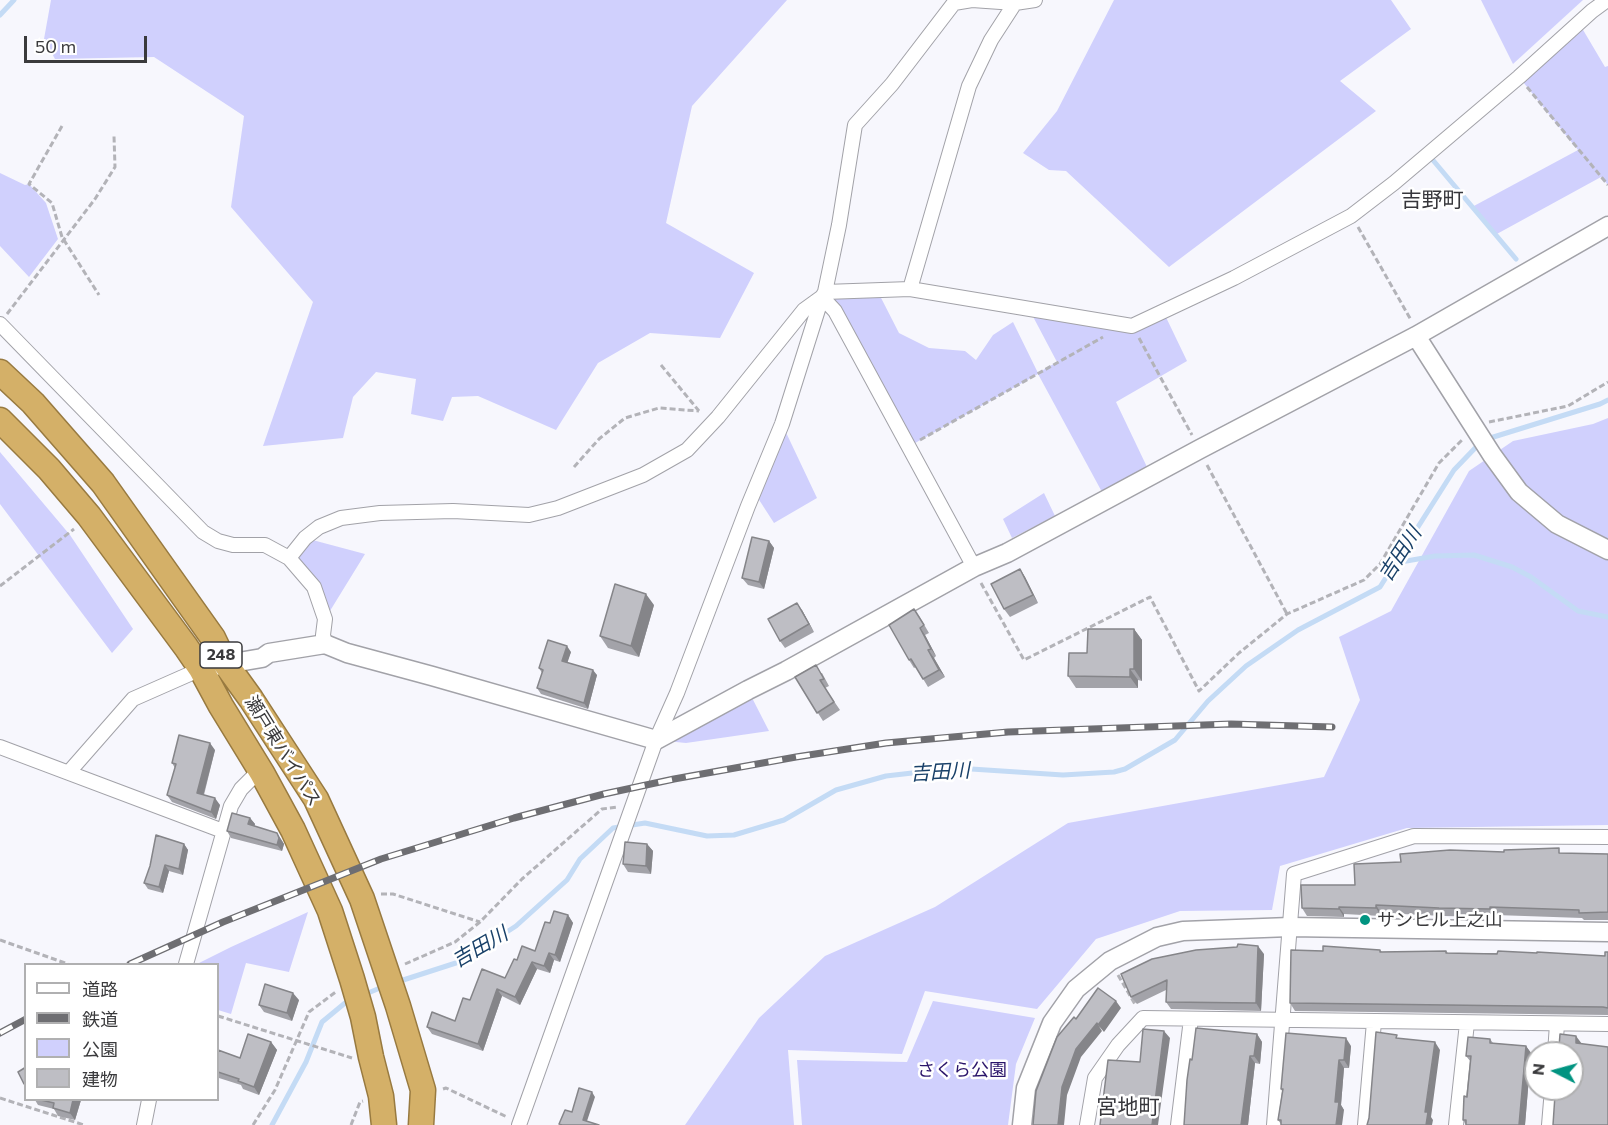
<!DOCTYPE html>
<meta charset="utf-8">
<style>
body{margin:0}
#map{position:relative;width:1608px;height:1125px;overflow:hidden;background:#f7f7fd;font-family:Commissioner,"Noto Sans JP",sans-serif}
canvas{display:block}
.legend{position:absolute;left:24px;top:963px;width:195px;height:138px;box-sizing:border-box;background:#fff;border:2px solid #b0b0b1;margin:0;padding:8px 10px;list-style:none;font-size:18px;color:#3a3a3c}
.legend li{display:flex;align-items:center;gap:12px;height:30px}
.legend b{width:30px;border:2px solid #b0b0b1}
.north{position:absolute;left:1524px;top:1041px;width:60px;height:60px;box-sizing:border-box;background:#fff;border:2px solid #b0b0b1;border-radius:50%;rotate:276deg;font-size:16px;font-weight:700;line-height:24px;text-align:center;color:#3a3a3c}
.north::after{content:'';display:block;margin:auto;width:21px;height:27px;background:#019481;clip-path:polygon(50% 0,100% 100%,50% 72%,0 100%)}
.scale{position:absolute;left:24px;top:36px;width:123px;height:27px;box-sizing:border-box;border:3px solid #3a3a3c;border-top:0;padding-left:8px;font-size:18px;line-height:21px;white-space:nowrap;color:#3a3a3c;-webkit-text-stroke:4px #fff;paint-order:stroke}
</style>
<div id="map">
<canvas width="1608" height="1125"></canvas>
<ul class="legend">
<li><b style="height:8px;background:#fff"></b>道路</li>
<li><b style="height:8px;background:#6e6e72"></b>鉄道</li>
<li><b style="height:16px;background:#d0d0fd"></b>公園</li>
<li><b style="height:16px;background:#bebec4"></b>建物</li>
</ul>
<div class="north">N</div>
<div class="scale">50 m</div>
</div>
<script>
const ctx = document.querySelector('canvas').getContext('2d');
ctx.lineJoin = 'round';
function paint(path, color) { ctx.fillStyle = color; ctx.fill(path, 'evenodd'); }
const poly = rows => new Path2D(rows.map(r => 'M' + r).join(''));
function trace(path, color, width, dash) { ctx.strokeStyle = color; ctx.lineWidth = width; ctx.lineCap = dash ? 'butt' : 'round'; ctx.setLineDash(dash || []); ctx.stroke(path); }
function drawText(font, color, halo, rows, align = 'center') {
  ctx.font = font + ' Commissioner,"Noto Sans JP",sans-serif'; ctx.lineWidth = 5; ctx.setLineDash([]); ctx.textBaseline = 'middle'; ctx.strokeStyle = halo; ctx.fillStyle = color; for (const [text, x, y, turn = 0] of rows) {
    ctx.save(); ctx.translate(x, y); ctx.rotate((+turn || 0) * Math.PI / 180); ctx.textAlign = isNaN(turn) ? turn : align; if (halo) ctx.strokeText(text, 0, 0); ctx.fillText(text, 0, 0); ctx.restore();
  }
}
const green = poly([
 [51,0,787,0,692,106,666,223,754,273,720,338,650,333,598,363,556,430,478,396,452,397,443,421,411,414,416,379,376,372,353,397,343,438,263,446,313,302,231,207,244,116,154,57,55,59,44,39],
 [1114,0,1391,0,1411,29,1340,81,1376,111,1169,267,1066,171,1049,170,1023,153,1057,111],
 [1481,0,1583,0,1513,64],
 [1579,23,1605,67,1608,66,1608,185,1601,177,1495,235,1472,207,1578,150,1519,77],
 [0,173,25,185,29,184,46,203,58,239,29,277,0,246],
 [877,290,899,333,929,348,965,351,976,360,993,335,1013,322,1038,373,1057,362,1029,309,1132,326,1163,311,1187,361,1116,402,1147,467,1102,492,1038,374,908,447,825,292],
 [1608,418,1608,825,1407,828,1280,866,1272,910,1180,911,1096,939,1037,1009,925,991,902,1054,788,1050,794,1125,685,1125,759,1018,825,956,935,907,1068,823,1324,777,1360,700,1339,637,1391,611,1469,471,1513,441,1593,424],
 [782,424,817,498,774,523,754,492],
 [0,452,70,535,133,629,112,653,0,504],
 [1044,493,1055,516,1012,538,1003,519],
 [305,538,365,554,325,619,289,558],
 [748,690,769,731,686,743,656,740],
 [308,912,289,972,246,963,231,1014,218,1010,218,964,197,964,231,947],
 [933,1001,1035,1018,1016,1064,1008,1125,802,1125,797,1060,907,1062]
]);
const stream = poly([
 [0,15,14,0],
 [1432,159,1516,259],
 [1487,439,1600,404,1608,400],
 [1395,563,1435,556,1474,555,1512,567,1531,577,1578,611,1608,617],
 [397,982,462,961,516,926,567,880,580,859,613,828,645,823,707,836,734,835,784,820,836,790,886,776,956,768,1063,775,1114,772,1125,769,1175,740,1208,701,1246,666,1298,630,1380,587,1454,470,1479,444],
 [363,995,385,986],
 [272,1125,306,1062,322,1022,345,1003,352,1000]
]);
const path = poly([
 [1527,87,1608,185],
 [62,126,29,184,52,203,62,237,99,295],
 [1358,227,1411,320],
 [7,314,95,199,115,167,114,136],
 [1139,338,1192,435],
 [661,365,699,411],
 [1489,422,1568,406,1608,382],
 [920,440,1103,337],
 [1207,465,1287,614],
 [574,467,599,439,625,418,659,408,699,411],
 [981,583,1024,660,1150,597,1199,691,1239,653,1287,614,1364,580,1380,564,1439,463,1462,440],
 [0,586,74,529],
 [381,894,393,894,480,922],
 [0,940,68,964],
 [405,964,455,942,480,922,522,879,602,809,618,807],
 [1118,975,1136,1006],
 [218,1016,352,1058],
 [443,1089,446,1088,507,1117],
 [0,1098,84,1125],
 [253,1125,275,1090,309,1012,337,991],
 [351,1125,360,1102,363,1101]
]);
const minor = poly([
 [910,289,969,86,991,40,1015,3],
 [825,292,910,289,1132,326,1234,278,1351,216,1394,183,1519,77,1592,11,1607,0],
 [822,297,835,311,974,567],
 [0,324,203,532,218,541,233,545,265,545,289,558,314,587,325,619,323,635,325,644],
 [289,558,305,538,319,527,341,518,380,513,453,511,529,515,558,508,643,475,687,450,718,417,804,310,822,297],
 [0,747,223,831],
 [69,772,133,699,201,669],
 [186,964,231,806,241,789,253,777,262,773],
 [1555,1053,1557,1024],
 [144,1125,149,1100],
 [519,1125,656,740,677,693,748,506,782,424,822,297,825,292,839,225,855,125,892,84,954,3,972,0,1015,3,1035,0],
 [1087,1125,1095,1078,1118,1045,1143,1018,1608,1024],
 [1178,1125,1191,1019],
 [1274,1125,1294,874,1414,836,1608,837],
 [1365,1125,1374,1022],
 [1456,1125,1467,1023],
 [1549,1125,1552,1089]
]);
const tertiary = poly([
 [1416,336,1492,455,1519,492,1557,524,1608,550],
 [215,666,262,658,269,653,325,644,347,653,432,676,656,740,748,690,786,671,974,567,1007,553,1200,449,1416,336,1608,226],
 [1022,1125,1026,1088,1052,1023,1076,989,1110,961,1157,937,1183,931,1290,927,1608,932]
]);
const trunk = poly([
 [0,372,33,403,103,483,213,638,225,663,251,699,316,799,362,899,398,1006,423,1090,421,1125],
 [0,420,49,469,89,516,186,647,201,669,221,706,262,773,293,830,330,911,352,979,363,1017,371,1057,381,1096,384,1125]
]);
const rail = poly([
 [130,964,223,922,381,859,514,818,604,794,674,779,796,757,886,743,1008,732,1231,724,1332,727],
 [0,1033,26,1019]
]);
const wall = poly([
 [769,541,774,548,764,589,748,585,742,578],
 [1020,569,1025,577,1038,603,1010,617,1004,609],
 [654,605,639,657,608,648,600,636],
 [802,610,814,632,785,648,780,641],
 [919,616,929,633,925,635,936,656,934,658,945,677,928,687,916,667,914,668,909,660],
 [1134,629,1142,640,1142,681,1138,680,1138,688,1076,688,1068,676,1087,653],
 [571,652,567,662,597,675,588,709,541,694,537,688,542,673,539,668],
 [822,673,829,686,825,688,840,710,823,721,795,677],
 [215,750,204,795,220,805,216,819,172,802,167,795,175,768,172,763],
 [250,818,255,824,254,826,277,833,284,844,282,851,231,838,227,831],
 [184,844,188,850,183,875,169,871,163,893,148,889,144,883],
 [647,844,653,851,651,874,628,872,623,864],
 [1504,852,1608,854,1608,920,1584,920,1582,918,1496,915,1496,917,1444,916,1381,913,1381,916,1344,914,1344,917,1307,916,1302,908,1355,885,1401,862],
 [568,915,573,923,560,962,554,960,550,973,537,969,520,1005,502,996,483,1051,432,1034,427,1027,455,1021,470,1000,505,978,517,960,535,951,550,923],
 [1380,950,1382,952,1446,951,1448,953,1537,953,1605,956,1608,952,1608,1015,1295,1011,1290,1003,1323,951],
 [1264,954,1261,1011,1171,1009,1166,1002,1166,990,1137,1004,1131,997,1121,974],
 [299,1000,292,1021,264,1012,259,1005],
 [1257,1034,1262,1042,1260,1064,1255,1063,1248,1125,1184,1125,1192,1060],
 [1490,1039,1493,1043,1526,1046,1531,1053,1525,1125,1466,1125,1463,1120,1467,1097,1471,1062,1466,1056],
 [271,1042,277,1050,259,1095,243,1089,241,1085,219,1078,218,1076,218,1050,240,1058],
 [1351,1046,1349,1068,1344,1068,1341,1105,1344,1110,1281,1124,1278,1120,1282,1091,1281,1089],
 [35,1100,81,1100,75,1120,58,1116,54,1109,38,1105]
]);
const shadedWall = poly([
 [769,541,774,548,764,589,759,582],
 [1020,569,1025,577,1038,603,1033,595],
 [646,594,654,605,639,657,631,646],
 [797,603,802,610,814,632,809,624],
 [920,628,925,635,936,656,931,649],
 [1134,629,1142,640,1142,681,1134,669],
 [567,646,571,652,566,667,562,661],
 [928,650,934,658,945,677,939,670],
 [1130,669,1138,680,1138,688,1130,677],
 [593,670,597,675,588,709,584,703],
 [210,743,215,750,202,800,197,793],
 [215,798,220,805,216,819,211,812],
 [250,818,255,824,253,831,248,824],
 [277,833,284,844,282,851,277,845],
 [184,844,188,850,183,875,179,869],
 [647,844,653,851,651,874,646,866],
 [165,865,169,871,163,893,159,887],
 [1376,905,1381,913,1381,916,1376,908],
 [1339,907,1344,914,1344,917,1339,909],
 [568,915,573,923,560,962,555,955],
 [1258,946,1264,954,1261,1011,1256,1003],
 [549,953,554,960,550,973,544,966],
 [532,962,537,969,520,1005,515,997],
 [497,989,502,996,483,1051,478,1044],
 [293,993,299,1000,292,1021,287,1013],
 [1116,1001,1121,1008,1104,1032,1098,1025],
 [1097,1023,1102,1031,1081,1057,1067,1095,1064,1125,1058,1125,1062,1087,1076,1049],
 [1164,1031,1170,1038,1158,1125,1152,1125],
 [1257,1034,1262,1042,1260,1064,1254,1056],
 [1576,1036,1582,1044,1576,1043],
 [1346,1038,1351,1046,1349,1068,1344,1060],
 [271,1042,277,1050,259,1095,254,1087],
 [1435,1042,1440,1050,1431,1117,1433,1120,1432,1125,1426,1125,1425,1112],
 [1526,1046,1531,1053,1525,1125,1519,1125],
 [1250,1056,1255,1063,1248,1125,1241,1125],
 [1339,1060,1344,1068,1341,1105,1344,1110,1342,1125,1336,1125,1335,1102],
 [592,1092,595,1097,586,1124,583,1120],
 [73,1100,81,1100,75,1120,70,1113]
]);
const building = poly([
 [752,537,769,541,759,582,742,578,752,537],
 [1020,569,1033,595,1004,609,991,584,1020,569],
 [615,584,646,594,631,646,600,636,615,584],
 [797,603,809,624,780,641,768,619,797,603],
 [914,609,924,625,920,628,931,649,928,650,939,670,923,679,911,659,909,660,889,625,914,609],
 [1088,629,1134,629,1134,669,1130,669,1130,677,1068,676,1069,653,1087,653,1088,629],
 [548,640,567,646,562,661,593,670,584,703,537,688,543,670,539,668,548,640],
 [816,665,824,679,820,680,834,702,817,713,795,677,816,665],
 [179,735,210,743,197,793,215,798,211,812,167,795,176,764,172,763,179,735],
 [232,813,250,818,248,824,277,833,279,838,277,845,227,831,232,813],
 [156,835,184,844,179,869,165,865,159,887,144,883,150,866,156,835],
 [625,842,647,844,646,866,623,864,625,842],
 [1559,848,1559,853,1608,854,1608,912,1579,913,1579,910,1490,907,1490,909,1439,908,1376,905,1376,908,1339,907,1339,909,1302,908,1301,885,1355,885,1354,864,1401,862,1400,854,1450,850,1504,852,1504,850,1559,848],
 [554,911,568,915,555,955,549,953,544,966,532,962,515,997,497,989,478,1044,427,1027,432,1012,455,1021,463,998,470,1000,482,969,505,978,514,959,517,960,522,946,535,951,545,922,550,923,554,911],
 [1238,944,1258,946,1256,1003,1166,1002,1167,980,1131,997,1121,974,1152,959,1196,950,1237,947,1238,944],
 [1323,946,1380,950,1380,952,1446,951,1446,953,1497,954,1498,951,1537,953,1537,952,1605,956,1605,952,1608,952,1608,1008,1603,1007,1290,1003,1291,950,1323,951,1323,946],
 [265,984,293,993,287,1013,259,1005,265,984],
 [1098,988,1116,1001,1098,1025,1097,1023,1076,1049,1062,1087,1058,1125,1033,1125,1036,1091,1057,1037,1074,1017,1076,1019,1098,988],
 [1196,1028,1257,1034,1254,1056,1250,1056,1241,1125,1184,1125,1187,1080,1190,1059,1192,1060,1196,1028],
 [1143,1029,1164,1031,1152,1125,1100,1125,1108,1060,1140,1062,1143,1029],
 [1376,1032,1397,1035,1396,1038,1435,1042,1425,1112,1428,1112,1426,1125,1367,1125,1369,1118,1376,1032],
 [1286,1033,1346,1038,1344,1060,1339,1060,1335,1102,1339,1102,1336,1125,1281,1125,1281,1120,1278,1120,1283,1089,1281,1089,1286,1033],
 [248,1034,271,1042,254,1087,238,1081,239,1079,218,1072,218,1050,240,1058,248,1034],
 [1560,1034,1576,1036,1576,1043,1608,1047,1608,1125,1553,1125,1555,1095,1558,1095,1559,1089,1572,1089,1572,1053,1555,1053,1559,1047,1560,1034],
 [1468,1037,1490,1039,1490,1043,1526,1046,1519,1125,1466,1125,1466,1120,1463,1120,1464,1096,1467,1097,1471,1056,1466,1056,1468,1037],
 [26,1067,26,1083,24,1084,18,1072,26,1067],
 [579,1088,592,1092,583,1120,599,1125,562,1125,559,1124,565,1110,572,1112,579,1088],
 [41,1100,73,1100,70,1113,53,1108,54,1103,41,1100]
]);
const markers = [
 [1365,920,6,"#019481"]
];
const shields = [
 [221,655,42]
];
const shieldNames = [
 ["248",221,655]
];
const streetNames = [
 ["瀬戸東バイパス",283,751,58]
];
const poiNames = [
 ["サンヒル上之山",1377,920]
];
const parkNames = [
 ["さくら公園",962,1070]
];
const waterNames = [
 ["吉田川",1400,554,-57],
 ["吉田川",940,772,-3],
 ["吉田川",480,947,-30]
];
const quarterNames = [
 ["吉野町",1432,200],
 ["宮地町",1128,1107]
];
paint(green, '#d0d0fd');
trace(stream, '#c4dbf5', 5);
trace(minor, '#a2a2a8', 16);
trace(tertiary, '#a2a2a8', 21);
trace(trunk, '#987a40', 27);
trace(path, '#b3b3b8', 3, [6, 3]);
trace(minor, '#fff', 14);
trace(tertiary, '#fff', 18);
trace(trunk, '#d4b068', 24);
trace(rail, '#6e6e72', 7);
trace(rail, '#fff', 4.5, [14]);
paint(wall, '#a3a3a9');
paint(shadedWall, '#858589');
paint(building, '#bebec4');
trace(building, '#858589', 1.5);
for (const [x, y, r, color] of markers) { const dot = new Path2D(); dot.arc(x, y, r, 0, 2 * Math.PI); ctx.fillStyle = color; ctx.fill(dot); trace(dot, '#fff', 2); }
for (const [x, y, w] of shields) { const box = new Path2D(); box.roundRect(x - w / 2, y - 13, w, 26, 4.5); ctx.fillStyle = '#fff'; ctx.fill(box); trace(box, '#3a3a3c', 1.5); }
drawText('bold 16px', '#3a3a3c', null, shieldNames);
drawText('18px', '#3a3a3c', '#fff', streetNames);
drawText('18px', '#3a3a3c', '#fff', poiNames, 'left');
drawText('18px', '#2a146a', '#fff', parkNames);
drawText('italic 20px', '#194169', '#fff', waterNames);
drawText('21px', '#36363b', '#fff', quarterNames);
</script>
